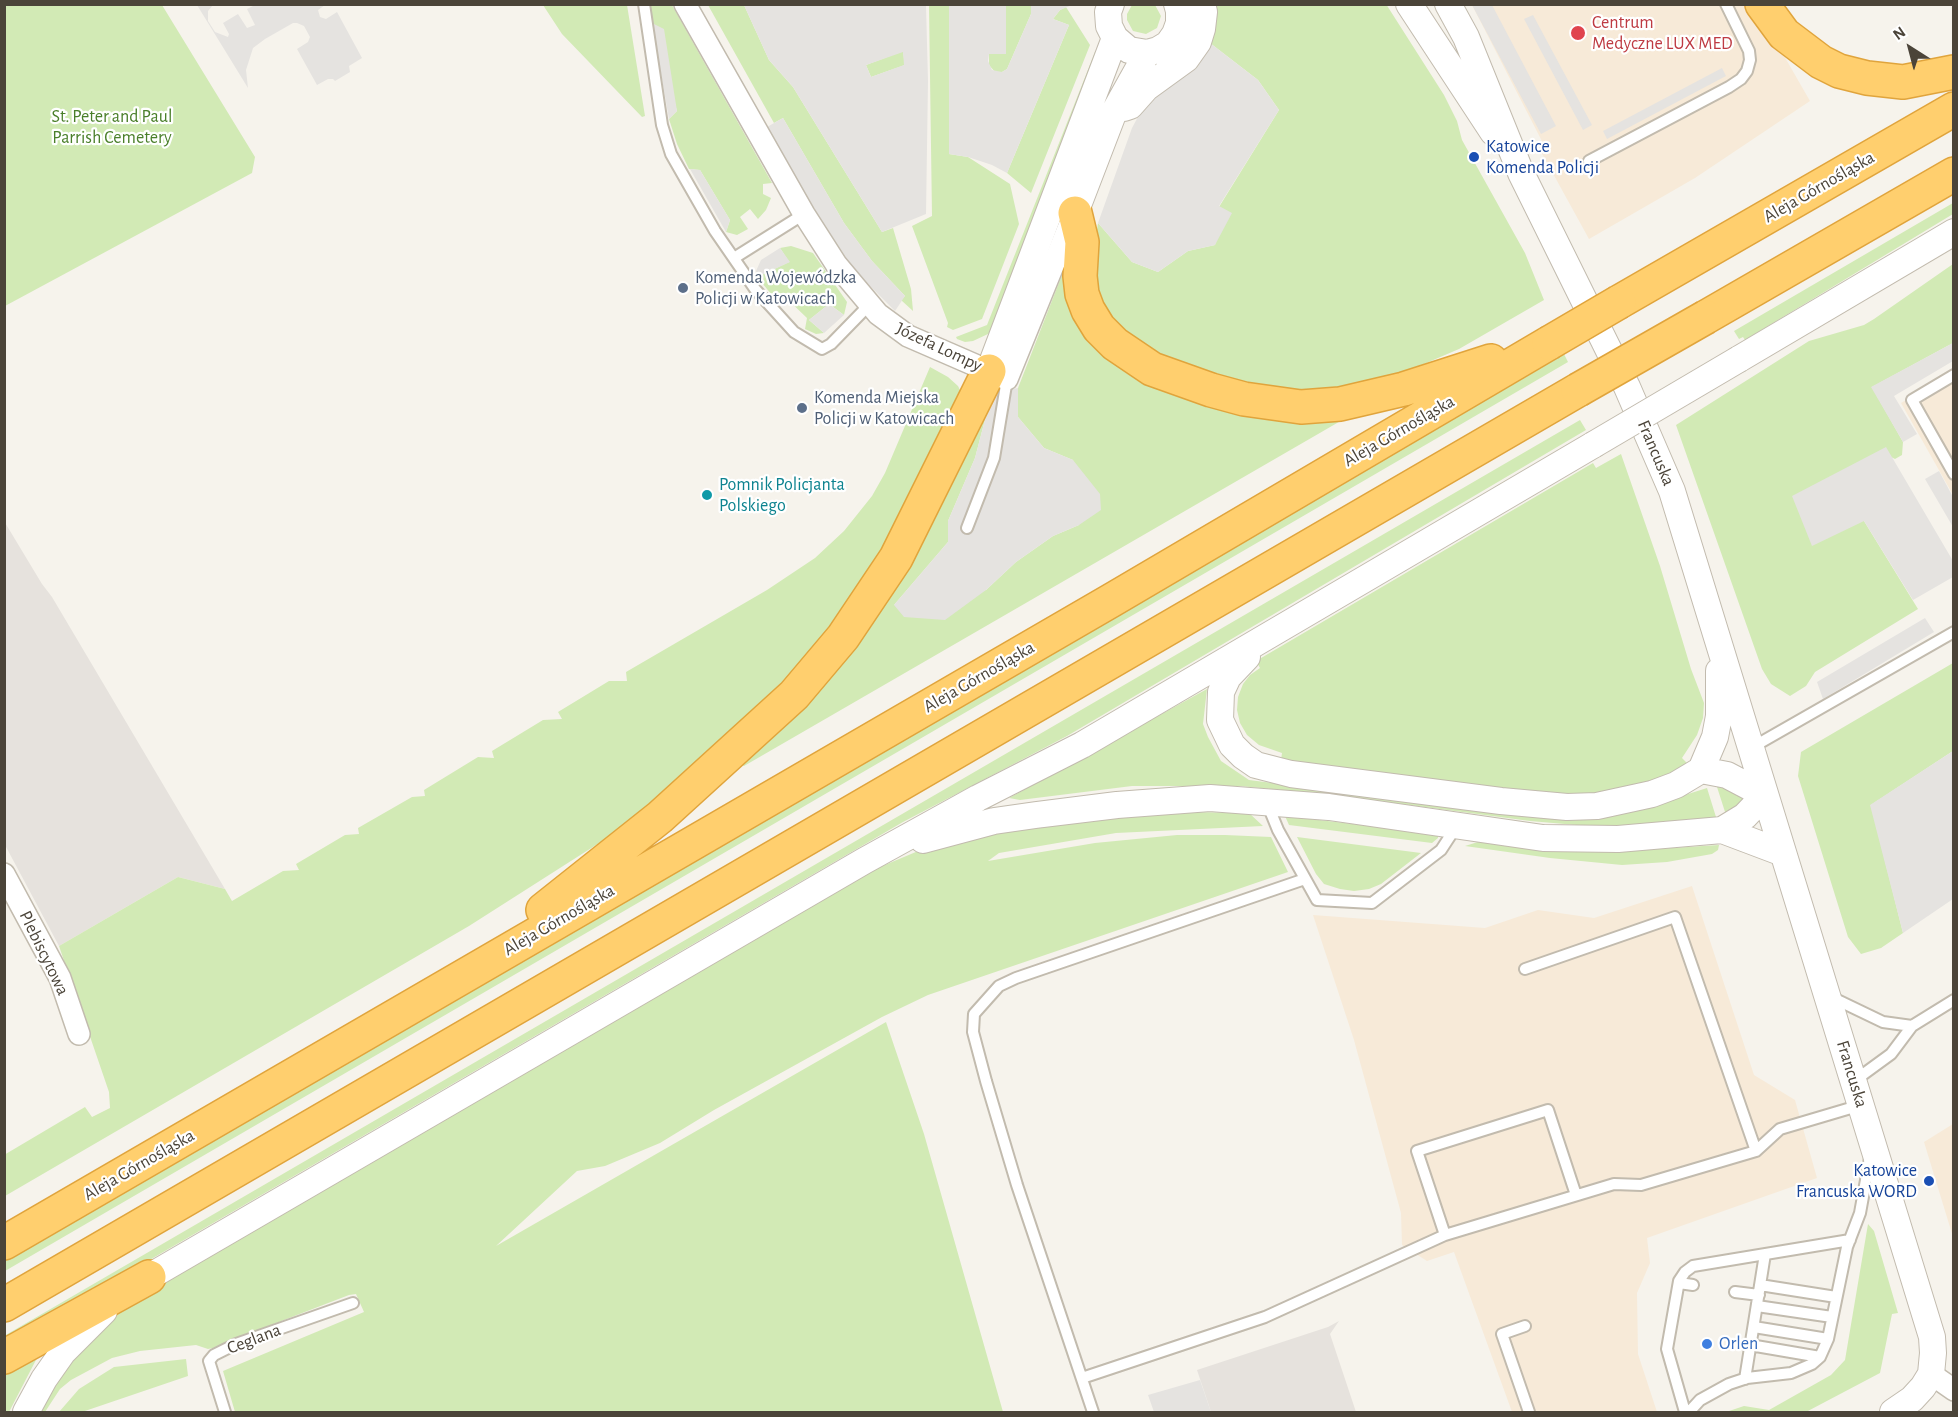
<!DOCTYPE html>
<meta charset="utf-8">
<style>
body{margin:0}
#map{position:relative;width:1958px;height:1417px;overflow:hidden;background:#f6f3ec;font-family:"Alegreya Sans",sans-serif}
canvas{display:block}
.frame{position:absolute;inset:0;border:6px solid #4b4439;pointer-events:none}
.north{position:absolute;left:1880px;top:18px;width:60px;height:60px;-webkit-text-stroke:4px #fff;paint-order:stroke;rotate:324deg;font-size:16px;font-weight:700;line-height:24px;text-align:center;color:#4b4439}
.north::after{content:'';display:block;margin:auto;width:21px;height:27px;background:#4b4439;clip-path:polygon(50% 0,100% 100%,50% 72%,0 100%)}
</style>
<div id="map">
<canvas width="1958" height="1417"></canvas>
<div class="frame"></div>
<div class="north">N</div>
</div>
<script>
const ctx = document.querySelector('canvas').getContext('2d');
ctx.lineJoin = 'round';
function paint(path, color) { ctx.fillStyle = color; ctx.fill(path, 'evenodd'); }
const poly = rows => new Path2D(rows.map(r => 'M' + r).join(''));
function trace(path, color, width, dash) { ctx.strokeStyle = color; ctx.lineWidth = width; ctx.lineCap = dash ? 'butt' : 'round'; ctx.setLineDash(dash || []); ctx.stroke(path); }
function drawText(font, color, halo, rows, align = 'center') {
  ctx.font = font + ' "Alegreya Sans",sans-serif'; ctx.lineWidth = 4.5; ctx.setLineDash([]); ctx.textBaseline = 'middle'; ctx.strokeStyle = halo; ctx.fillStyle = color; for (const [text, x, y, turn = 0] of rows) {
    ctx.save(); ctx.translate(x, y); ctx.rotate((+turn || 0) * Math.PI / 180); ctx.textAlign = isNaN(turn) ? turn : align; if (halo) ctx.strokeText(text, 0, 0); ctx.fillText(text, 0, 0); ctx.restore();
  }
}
const commercial = poly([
 [1472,5,1745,5,1783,54,1810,101,1695,178,1589,239,1540,150,1545,147],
 [1953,372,1953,495,1901,403],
 [1692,886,1754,1075,1795,1100,1817,1178,1647,1238,1650,1263,1637,1293,1638,1354,1657,1412,1512,1412,1454,1252,1427,1261,1402,1245,1401,1213,1354,1040,1313,915,1485,928,1538,910,1594,918],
 [1953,1124,1953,1237,1924,1142]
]);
const industrial = poly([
 [4,521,42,584,52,597,225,889,178,877,59,946,5,845],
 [1339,1321,1330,1334,1356,1412,1211,1412,1197,1370,1328,1327]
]);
const green = poly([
 [5,4,162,5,255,157,252,173,5,306],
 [1386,4,1444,95,1457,121,1462,140,1525,253,1544,300,1459,349,1396,376,1372,384,1296,393,1244,386,1147,350,1126,336,1101,308,1092,262,1098,223,1132,262,1158,272,1188,251,1215,245,1219,207,1279,110,1258,80,1210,43,1212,5],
 [543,5,627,5,645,116,642,117,562,34],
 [650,5,672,5,772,183,763,184,763,194,771,198,766,210,758,219,750,209,740,217,748,229,737,235,726,232,730,220,700,170,689,169,677,144,669,119,677,111,652,23],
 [708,5,744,5,769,60,793,87,882,232,893,228,911,289,913,311,901,300,905,296,872,261,844,223,783,118,774,123],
 [929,5,949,5,949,154,968,157,1010,184,1019,224,982,319,953,330,947,327,948,323,912,226,932,216],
 [1006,5,1031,5,1031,14,1007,69,1002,72,995,72,989,65,989,54,1006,54],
 [1132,5,1155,5,1161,16,1157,28,1146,34,1133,31,1127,20,1127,14],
 [1066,7,1090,45,1031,193,1007,173,1069,25,1053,19,1060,10],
 [903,51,905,65,871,77,866,65],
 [1095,52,1099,58,993,328,988,334,973,341,965,342,957,339,956,337,987,325],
 [1953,203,1953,214,1745,340,1743,337,1739,339,1734,331],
 [791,246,813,253,847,302,844,315,829,304,809,320,824,333,816,334,805,329,807,318,784,296,772,295,757,277,789,262,780,248],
 [1067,262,1099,345,1344,419,744,766,742,765,745,761,924,537,958,471,992,393,975,458,948,521,948,542,894,605,986,590,1016,562,1053,536,1079,525,1073,460,1044,448,1018,417,1018,388],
 [1953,264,1953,343,1872,387,1903,442,1902,455,1895,459,1891,457,1885,448,1864,521,1918,609,1815,672,1806,686,1790,696,1771,684,1762,669,1676,425,1809,341,1864,325,1874,319],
 [1564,354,1568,362,5,1271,4,1261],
 [930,367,948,377,958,386,961,392,923,486,818,647,680,786,607,838,469,926,5,1196,4,1155,85,1107,92,1117,110,1108,109,1092,59,946,178,877,225,889,232,901,283,871,299,870,296,864,345,835,359,834,358,828,412,797,425,796,424,790,478,757,494,758,492,751,543,720,562,719,558,712,609,681,627,681,626,672,767,590,815,558,844,531,872,496,885,473],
 [1580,420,1586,430,1067,736,903,822,5,1344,4,1336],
 [1621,454,1660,566,1691,669,1704,703,1703,718,1697,735,1682,758,1687,763,1678,770,1653,782,1602,793,1569,795,1538,794,1281,760,1282,753,1259,745,1247,735,1240,723,1237,710,1238,697,1243,684,1250,675,1260,668,1256,661,1593,463,1596,468],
 [1953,663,1953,751,1871,805,1903,933,1881,948,1861,954,1848,937,1798,776,1801,752],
 [1207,689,1203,724,1208,737,1221,761,1249,780,1484,810,1666,801,1707,788,1716,817,1640,826,1588,826,1530,821,1334,795,1240,786,1132,786,1020,800,1009,798],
 [1717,787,1729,787,1747,800,1726,815],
 [1191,812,1249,813,1263,826,1116,833,999,853,988,861,1095,843,1177,835,1225,835,1271,837,1288,872,928,995,882,1017,714,1110,660,1143,605,1166,577,1171,496,1246,886,1022,924,1134,1003,1412,235,1412,223,1371,364,1312,356,1294,349,1295,232,1340,218,1347,208,1349,196,1345,140,1351,112,1358,71,1380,60,1389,45,1412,39,1412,56,1375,109,1318,132,1302,880,867,923,849,1020,826],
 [1285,816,1438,834,1438,838,1432,843,1289,825],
 [1297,837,1421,853,1381,884,1369,889,1354,891,1340,889,1324,884,1316,874],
 [1481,841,1565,850,1624,851,1719,845,1718,850,1712,854,1667,862,1622,865,1550,858,1465,846],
 [1868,1224,1874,1231,1898,1313,1892,1314,1880,1373,1806,1412,1726,1412,1744,1406,1769,1410,1831,1375,1845,1360],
 [35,1357,37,1358,9,1412,5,1412,4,1375],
 [186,1359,188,1376,82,1412,59,1412,79,1389,114,1367]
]);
const parking = poly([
 [197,5,213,5,208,11,208,21,215,32,228,37,229,34,223,23,238,14,247,28,255,25,247,9,255,5,325,5,318,10,320,17,326,19,337,12,362,58,349,66,350,72,335,81,333,79,328,79,317,85,297,49,308,42,310,37,304,26,297,23,293,23,265,39,253,48,246,70,248,88],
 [744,5,926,5,928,81,926,214,882,232,793,87,769,60],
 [903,52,904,65,871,77,866,65],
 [949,5,1006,5,1006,54,989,54,988,61,992,70,1002,72,1007,69,1031,14,1031,5,1072,5,1060,10,1053,19,1069,25,1007,173,992,165,968,157,949,154],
 [1472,5,1492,5,1556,126,1541,134],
 [1533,15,1592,125,1583,130,1524,19],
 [652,23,664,29,677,111,669,119],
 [1210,43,1258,80,1279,110,1219,206,1232,213,1215,245,1188,251,1158,272,1132,262,1098,223,1132,128,1147,100],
 [1722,68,1726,76,1607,139,1603,131],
 [783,118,844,223,872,261,905,296,895,311,849,265,828,234,767,127],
 [690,169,700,170,730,220,726,232],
 [780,248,790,262,757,277,756,271,761,260],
 [829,304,844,315,824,333,809,320],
 [1953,343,1953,361,1894,396,1917,434,1903,442,1871,387],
 [1018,388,1018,417,1044,448,1073,460,1100,494,1101,510,1079,525,1053,536,1016,562,986,590,945,620,904,617,894,605,948,542,948,521,975,458,992,393],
 [1886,447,1953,561,1953,577,1913,600,1864,521,1812,546,1792,496],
 [1939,471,1953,497,1953,527,1925,479],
 [1925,618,1934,632,1823,699,1817,682],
 [1953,751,1953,899,1903,933,1870,805],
 [1200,1380,1211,1412,1154,1412,1148,1395]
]);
const service = poly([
 [644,4,662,125,671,154,715,231,755,289,794,332,822,349,831,344,869,305],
 [1589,161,1729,87,1741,79,1747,71,1750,60,1749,51,1726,4],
 [734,258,804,214],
 [1954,375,1912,400,1954,474],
 [967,528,994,458,1007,379],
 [1751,748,1954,632],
 [1267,803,1278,830,1317,900,1372,903,1441,850,1456,827],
 [1525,969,1675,917,1756,1151],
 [1831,997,1883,1022,1912,1026],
 [1854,1081,1891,1054,1912,1026,1954,1000],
 [1445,1235,1417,1151,1548,1110,1576,1195],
 [1679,1283,1693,1285],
 [1760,1285,1836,1297],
 [1735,1292,1759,1295],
 [1757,1306,1832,1317],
 [1525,1326,1502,1334,1529,1412],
 [1754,1327,1828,1339],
 [1750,1345,1820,1357],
 [1082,1378,1265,1317,1445,1235,1614,1184,1641,1185,1756,1151,1780,1129,1861,1105],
 [1745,1379,1765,1254],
 [225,1412,209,1361,214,1355,236,1344,353,1303],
 [1093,1412,1017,1185,986,1081,973,1032,974,1014,999,986,1016,978,1305,879],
 [1685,1412,1667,1349,1679,1281,1685,1272,1693,1266,1850,1240],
 [1689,1412,1700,1400,1729,1384,1747,1378,1791,1373,1812,1364,1820,1357,1828,1339,1847,1247,1860,1213,1870,1158]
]);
const minor = poly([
 [685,4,804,214,836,264,878,314,908,336,1007,379,1074,214],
 [4,874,60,978,79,1034],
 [1931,1374,1954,1390]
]);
const tertiary = poly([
 [1111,4,1108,12,1109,26,1115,38,1129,50,1147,53,1158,50,1168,44,1175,34,1179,23,1179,11,1177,4],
 [1409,4,1493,132],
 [1448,4,1466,37,1521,173,1627,387,1672,491,1932,1337,1933,1353,1931,1374,1923,1387,1912,1399,1893,1412],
 [1124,108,1130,106,1146,88,1186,59,1198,42,1202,29,1204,12,1202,4],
 [1075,213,1113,114,1147,53],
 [1739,359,1954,232],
 [989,371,1115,38],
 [1247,657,1228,677,1221,692,1220,720,1232,745,1243,756,1256,765,1291,774,1501,801,1567,807,1597,806,1652,794,1676,785,1701,770,1715,737,1719,716,1719,671],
 [1701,770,1727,775,1765,795],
 [1722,830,1783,853],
 [923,840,994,821,1036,815,1117,805,1210,798,1329,807,1543,838,1618,839,1722,830,1745,816,1765,795],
 [135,1287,149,1277,864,861,978,798,1082,745,1593,445],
 [26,1412,44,1379,63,1352,104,1311]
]);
const motorway = poly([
 [1762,4,1784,34,1821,62,1839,71,1867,78,1903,82,1954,72],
 [1075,213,1082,242,1080,276,1082,294,1088,310,1099,328,1115,344,1152,369,1211,390,1244,399,1301,407,1340,404,1404,389,1491,361],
 [1619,302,1954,109],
 [1706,317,1954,174],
 [543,910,660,817,794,695,843,637,896,558,989,371],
 [4,1243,1112,600,1549,343],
 [4,1305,1578,390],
 [4,1357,149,1277]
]);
const tertiaryBridge = poly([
 [1593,445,1739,359]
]);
const motorwayBridge = poly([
 [1549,343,1619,302],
 [1578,390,1706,317]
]);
const markers = [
 [1578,33,8,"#e0444e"],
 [1474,157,6,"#1a4fb4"],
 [683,288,6,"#5c6f8a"],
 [802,408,6,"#5c6f8a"],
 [707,495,6,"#0f9aa8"],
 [1929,1181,6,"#1a4fb4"],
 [1707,1344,6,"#3f7fe0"]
];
const healthNames = [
 ["Centrum",1592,23],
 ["Medyczne LUX MED",1592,44]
];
const parkNames = [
 ["St. Peter and Paul",112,117],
 ["Parrish Cemetery",112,138]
];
const transitNames = [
 ["Katowice",1486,147],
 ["Komenda Policji",1486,168],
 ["Katowice",1917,1171,"right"],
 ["Francuska WORD",1917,1192,"right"]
];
const streetNames = [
 ["Aleja Górnośląska",1819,187,-30],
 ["Józefa Lompy",939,347,25],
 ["Aleja Górnośląska",1399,431,-30],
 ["Francuska",1656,453,67],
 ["Aleja Górnośląska",979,677,-30],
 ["Aleja Górnośląska",559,920,-30],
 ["Plebiscytowa",44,953,64],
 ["Francuska",1852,1074,73],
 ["Aleja Górnośląska",139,1165,-30],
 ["Ceglana",254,1339,-21]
];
const serviceNames = [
 ["Komenda Wojewódzka",695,278],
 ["Policji w Katowicach",695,299],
 ["Komenda Miejska",814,398],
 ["Policji w Katowicach",814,419]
];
const cultureNames = [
 ["Pomnik Policjanta",719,485],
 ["Polskiego",719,506]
];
const shopNames = [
 ["Orlen",1719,1344]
];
paint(commercial, '#f7ead8');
paint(industrial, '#e6e2dd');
paint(green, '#d2eab5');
paint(parking, '#e5e3e0');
trace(service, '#c2bbae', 14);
trace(minor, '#c2bbae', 24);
trace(tertiary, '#c2bbae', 28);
trace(motorway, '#e0a43c', 36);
trace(service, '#fff', 10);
trace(minor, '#fff', 21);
trace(tertiary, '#fff', 26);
trace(motorway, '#ffcf6e', 33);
trace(tertiaryBridge, '#c2bbae', 28, []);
trace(motorwayBridge, '#e0a43c', 36, []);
trace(tertiaryBridge, '#fff', 26);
trace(motorwayBridge, '#ffcf6e', 33);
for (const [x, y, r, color] of markers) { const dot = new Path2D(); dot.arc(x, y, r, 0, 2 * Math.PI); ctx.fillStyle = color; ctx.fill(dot); trace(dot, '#fff', 2); }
drawText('18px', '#be3a42', '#fff', healthNames, 'left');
drawText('18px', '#4a7f2a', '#fff', parkNames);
drawText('18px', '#164399', '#fff', transitNames, 'left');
drawText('18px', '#4b4439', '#fff', streetNames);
drawText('18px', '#4e5e75', '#fff', serviceNames, 'left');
drawText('18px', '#0d838f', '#fff', cultureNames, 'left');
drawText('18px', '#366cbe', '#fff', shopNames, 'left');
</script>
